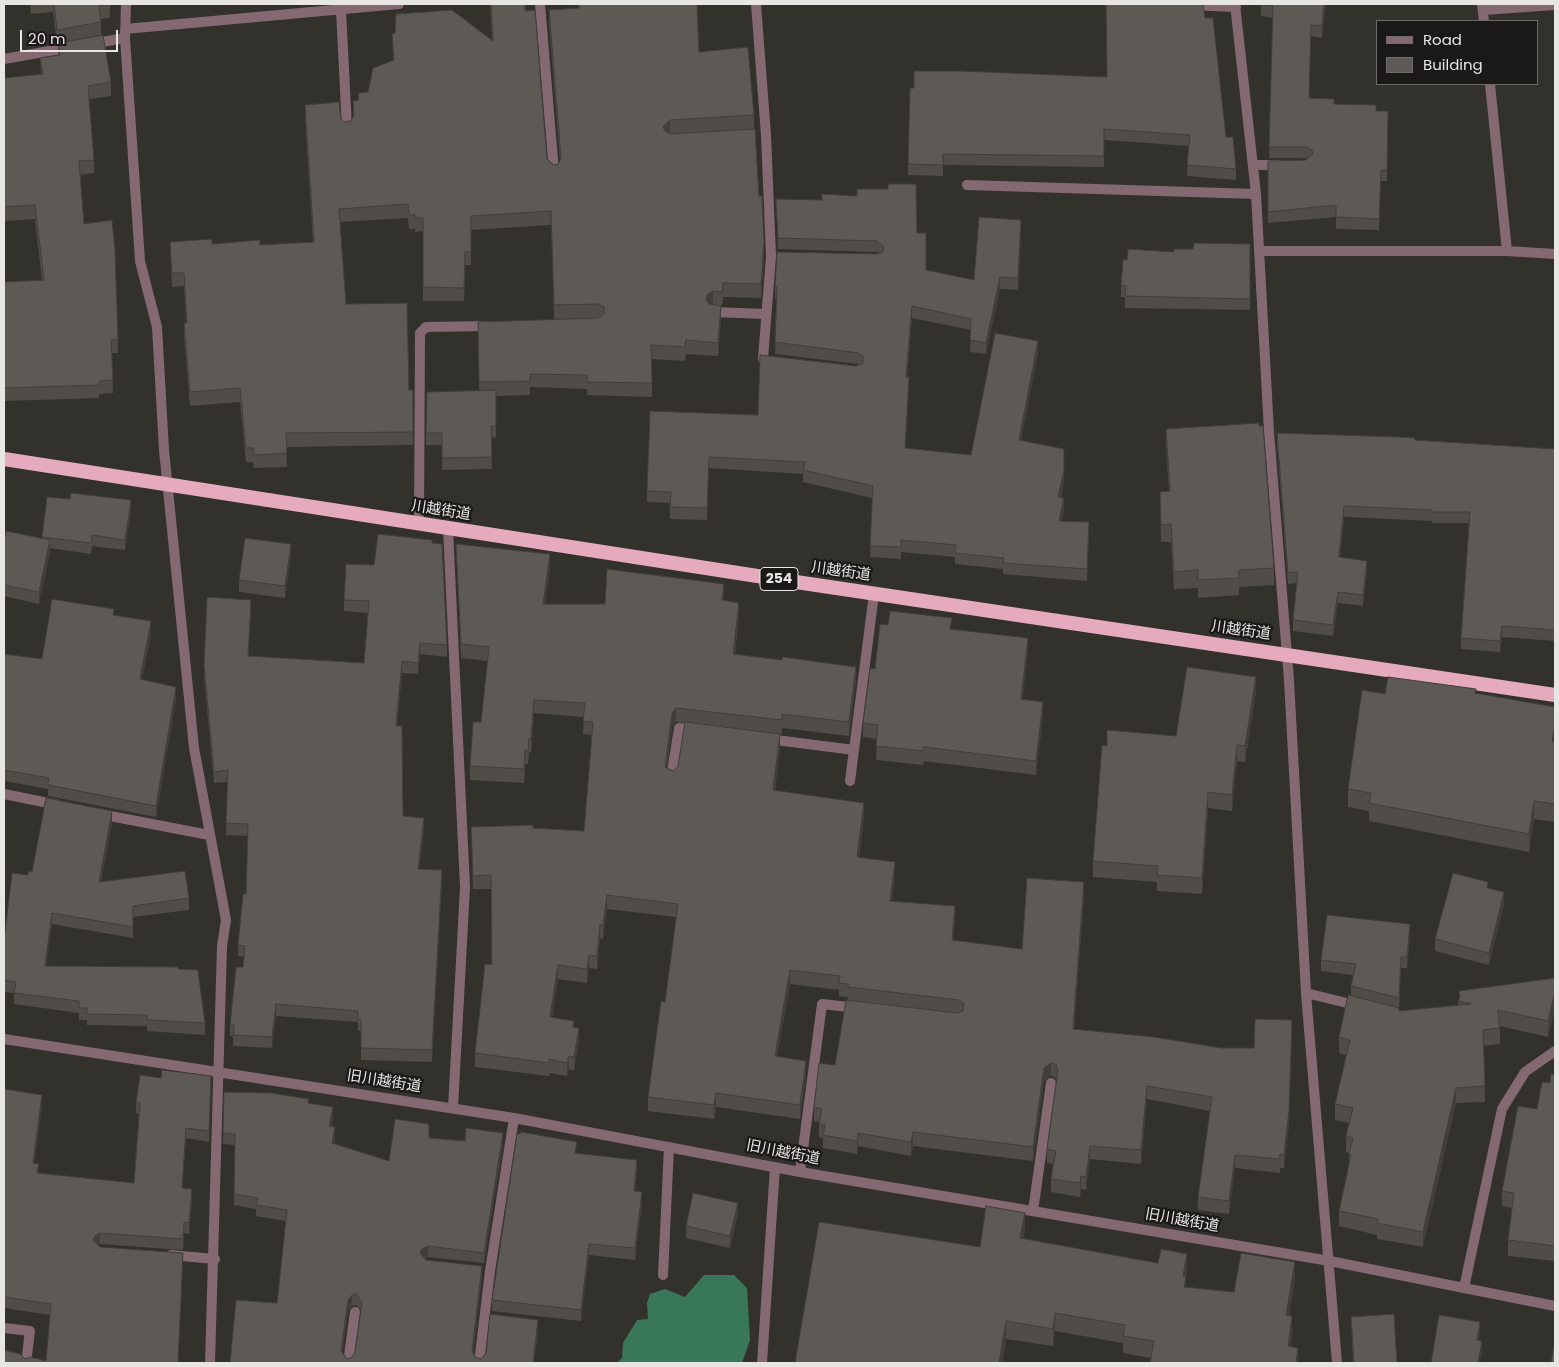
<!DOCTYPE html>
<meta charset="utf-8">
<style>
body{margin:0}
#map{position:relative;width:1559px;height:1367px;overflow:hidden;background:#33312c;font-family:Poppins,sans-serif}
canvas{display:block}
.frame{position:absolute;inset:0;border:5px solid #e8e6e3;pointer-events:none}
.legend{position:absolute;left:1376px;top:20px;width:162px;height:65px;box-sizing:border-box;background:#1a1917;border:1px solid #6c6b69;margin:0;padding:6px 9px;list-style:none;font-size:15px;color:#e8e6e3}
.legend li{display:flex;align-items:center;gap:10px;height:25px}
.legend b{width:25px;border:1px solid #6c6b69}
.scale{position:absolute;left:20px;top:30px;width:98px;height:22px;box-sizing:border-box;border:2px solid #e8e6e3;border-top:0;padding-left:6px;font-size:15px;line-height:18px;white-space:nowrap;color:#e8e6e3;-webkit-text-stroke:4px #1a1917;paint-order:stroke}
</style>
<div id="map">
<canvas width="1559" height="1367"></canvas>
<div class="frame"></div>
<ul class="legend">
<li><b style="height:6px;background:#846972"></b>Road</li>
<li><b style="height:14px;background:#5d5954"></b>Building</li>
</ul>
<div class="scale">20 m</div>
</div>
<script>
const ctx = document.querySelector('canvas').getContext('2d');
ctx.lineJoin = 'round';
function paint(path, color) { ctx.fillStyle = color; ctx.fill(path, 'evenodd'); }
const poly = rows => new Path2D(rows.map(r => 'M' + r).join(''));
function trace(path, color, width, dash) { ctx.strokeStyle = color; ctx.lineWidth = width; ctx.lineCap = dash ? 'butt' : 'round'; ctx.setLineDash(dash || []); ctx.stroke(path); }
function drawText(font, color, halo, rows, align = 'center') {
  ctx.font = font + ' Poppins,"Noto Sans JP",sans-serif'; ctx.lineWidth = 4.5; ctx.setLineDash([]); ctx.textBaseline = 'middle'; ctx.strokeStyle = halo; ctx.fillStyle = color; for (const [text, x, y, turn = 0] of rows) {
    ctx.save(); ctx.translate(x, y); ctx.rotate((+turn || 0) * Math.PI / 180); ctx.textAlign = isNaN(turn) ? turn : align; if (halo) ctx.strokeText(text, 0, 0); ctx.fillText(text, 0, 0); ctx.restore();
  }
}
const forest = poly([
 [704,1275,734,1275,747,1288,750,1340,742,1363,617,1363,622,1358,623,1343,637,1320,648,1319,647,1303,650,1294,665,1289,685,1297]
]);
const service = poly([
 [540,4,554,172],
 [341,10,347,129],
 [1253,165,1282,165],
 [967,185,1256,194],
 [713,312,765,314],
 [768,739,854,750],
 [671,778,679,728,697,730],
 [850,781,874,594],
 [1306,993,1359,1006],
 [1033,1211,1051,1083],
 [171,1255,215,1259],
 [663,1275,669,1147],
 [1464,1288,1502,1109,1525,1072,1555,1051],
 [4,1328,30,1331,26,1363],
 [348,1363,355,1312]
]);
const minor = poly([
 [126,4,125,38,140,261,157,327,164,450,194,748,226,920,222,946,210,1363],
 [756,4,766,135,771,256,763,359],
 [1163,4,1236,7],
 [1235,4,1256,194,1269,432,1289,680,1306,993,1337,1363],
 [1482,5,1484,21],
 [1483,10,1555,5],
 [125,29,399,4],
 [91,44,125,38],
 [4,59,72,47],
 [1490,84,1507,251],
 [1260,251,1507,251,1555,254],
 [419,524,420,333,426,327,491,326],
 [448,529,465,887,453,1108],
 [4,794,58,805],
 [100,814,209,835],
 [4,1039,514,1118,800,1172,1330,1261,1464,1288],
 [800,1172,822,1004,857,1008],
 [479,1363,490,1271,514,1118]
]);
const tertiary = poly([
 [1464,1288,1555,1306],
 [762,1363,775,1167]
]);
const trunk = poly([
 [4,459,796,582,1555,695]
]);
const wall = poly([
 [30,4,110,4,110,18,101,19,101,35,57,43,53,12,31,14],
 [490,4,525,4,547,159,554,165,558,164,560,160,549,23,549,10,578,8,578,4,697,4,699,52,754,115,754,129,759,196,764,256,761,298,723,297,722,305,721,305,721,319,718,356,686,354,685,361,652,359,652,397,587,395,587,389,530,387,530,395,496,396,496,438,491,437,492,469,442,470,442,445,426,445,427,392,479,391,478,322,597,318,554,319,551,225,471,230,471,265,465,265,464,301,423,301,423,231,415,232,415,229,409,229,408,218,340,222,346,304,409,390,413,390,413,445,286,447,287,467,254,468,253,462,246,462,240,402,190,406,184,337,184,323,186,323,184,286,172,287,170,242,260,245,313,242,305,119,305,105,341,119,344,122,351,121,353,117,353,101,358,100,358,93,368,92,393,60,392,34,492,40],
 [1261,4,1326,4,1322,38,1311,36,1309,98,1334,104,1376,111,1388,111,1387,181,1381,181,1379,230,1336,229,1336,217,1268,223,1268,161,1306,160,1308,159,1306,158,1269,158,1273,18,1261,16],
 [1205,18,1226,137,1236,169,1236,180,1187,176,1189,146,1104,140,1104,167,943,165,943,176,908,175,908,164,1107,77],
 [58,43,111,82,111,96,89,99,94,160,94,173,80,175,84,224,118,339,118,353,112,353,113,393,99,394,99,398,4,401,4,282,42,280,35,219,4,221,4,78,41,75,40,58,58,55],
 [776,199,917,233,926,270,974,280,1021,231,1018,290,1000,289,986,354,970,352,971,330,912,318,907,377,909,389,905,448,971,455,1038,353,1021,440,1064,482,1061,498,1064,510,1061,521,1089,534,1087,581,1003,574,1003,569,955,564,955,557,901,552,901,559,870,557,872,498,803,482,803,474,709,468,707,520,670,519,670,503,647,502,647,491,758,415,859,365,858,364,775,354,777,299,775,299,775,287,879,253,877,252,778,249],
 [1250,244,1250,310,1125,308,1125,297,1121,297,1121,285,1127,260,1193,249],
 [1166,429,1274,568,1274,585,1239,587,1239,595,1198,598,1198,588,1174,589,1171,542,1161,542,1160,492,1169,491,1166,446],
 [1277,433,1555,449,1555,641,1502,637,1500,652,1461,649,1461,638,1469,523,1432,523,1432,521,1344,517,1340,557,1367,572,1363,606,1338,603,1333,636,1293,631,1293,620,1297,583,1288,584,1277,444],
 [47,497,131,511,125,550,92,546,91,554,50,548,50,552,39,604,4,596,4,543,42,539],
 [432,543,447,645,447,657,420,654,418,674,402,673,397,726,403,816,424,829,419,869,442,882,432,1062,361,1060,361,1031,358,1031,358,1022,276,1016,272,1048,233,1046,233,1036,230,1036,230,1025,243,967,244,957,238,956,238,945,246,894,248,836,226,835,228,782,214,783,204,677,204,666,251,611,248,656,364,663,368,613,344,611,344,600,374,565],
 [456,544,550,568,545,604,605,604,724,598,723,600,739,616,735,654,856,681,849,736,782,728,782,734,758,731,780,748,775,790,864,817,859,857,895,876,892,901,955,919,953,940,1022,949,1084,896,1074,1029,1221,1048,1254,1048,1292,1034,1289,1124,1284,1168,1280,1168,1280,1173,1235,1168,1229,1214,1198,1210,1198,1197,1210,1111,1147,1099,1141,1164,1090,1159,1086,1190,1081,1189,1080,1197,1051,1192,1051,1179,1053,1164,1047,1163,1047,1149,1056,1080,1056,1078,1051,1076,1044,1082,1033,1161,913,1146,911,1156,858,1146,857,1154,823,1148,823,1138,819,1137,819,1122,814,1121,814,1107,835,1065,848,997,839,996,839,990,790,984,777,1056,806,1074,800,1119,716,1107,714,1119,648,1111,648,1097,665,1002,676,917,607,909,603,939,600,938,597,969,589,968,587,983,558,979,552,1017,574,1027,579,1041,574,1071,569,1069,567,1076,549,1073,549,1076,475,1067,475,1053,491,965,491,889,473,889,471,827,533,828,584,831,592,735,583,734,584,717,534,713,531,752,529,752,528,764,525,764,524,783,470,780,470,766,481,722,488,661,461,658],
 [676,722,685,723,678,766,673,771,667,768,672,727],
 [291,555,285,598,239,592,239,580],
 [114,615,151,633,142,680,176,699,156,817,48,796,48,789,4,781,4,654,42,659],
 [952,629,1028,653,1022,699,1043,716,1036,775,924,761,923,765,876,760,877,739,863,737,863,723,875,669],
 [1256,693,1245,762,1237,761,1232,811,1208,808,1202,894,1157,891,1157,882,1093,877,1093,861,1107,746,1176,736],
 [1476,694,1555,742,1555,822,1534,819,1529,852,1369,821,1369,811,1348,807,1348,789],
 [112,823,101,882,189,898,189,910,133,917,133,938,52,924,46,966,178,969,205,1023,205,1035,147,1031,147,1026,87,1025,87,1020,79,1020,79,1013,14,1004,14,993,4,992,4,940,28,875,32,872],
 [1488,888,1504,904,1489,965,1435,951,1435,939],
 [1410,935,1407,968,1401,968,1399,1011,1458,1005,1458,1001,1459,999,1459,991,1555,978,1555,1008,1548,1037,1500,1026,1500,1044,1484,1046,1485,1102,1456,1103,1423,1247,1377,1239,1377,1235,1339,1226,1339,1211,1349,1164,1349,1153,1346,1152,1346,1136,1349,1123,1335,1120,1335,1104,1346,1055,1339,1053,1339,1037,1351,996,1351,986,1353,975,1321,971,1321,960],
 [1555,1075,1555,1261,1508,1256,1508,1240,1512,1208,1502,1206,1502,1191,1537,1109,1550,1083],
 [211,1076,209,1142,186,1138,182,1188,192,1200,189,1234,184,1233,183,1250,100,1244,98,1245,100,1247,183,1264,178,1362,4,1363,25,1359,46,1361,50,1315,4,1308,4,1089,42,1106,34,1163,39,1173,134,1183,139,1114,136,1113,136,1102,161,1078],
 [224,1092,309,1103,333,1118,331,1126,335,1138,334,1144,389,1161,429,1138,503,1144,484,1263,428,1257,425,1258,426,1260,482,1277,473,1354,475,1357,481,1359,538,1331,534,1363,230,1363,277,1303,286,1221,256,1216,256,1209,234,1205,235,1145,223,1144],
 [356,1305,361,1311,355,1353,351,1358,347,1359,342,1353,348,1311,352,1306],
 [577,1154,637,1171,635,1191,642,1204,635,1260,589,1255,581,1321,492,1311,492,1300],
 [738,1214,730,1248,686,1238,686,1226],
 [1025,1231,1023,1238,1187,1272,1186,1277,1186,1287,1234,1292,1295,1280,1289,1315,1292,1334,1290,1347,1298,1363,1151,1358,1123,1353,1123,1343,1055,1331,1053,1346,1006,1339,1002,1363,795,1363,980,1247],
 [1351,1317,1397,1363,1353,1363]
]);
const shadedWall = poly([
 [1324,4,1326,4,1322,38,1322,26],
 [670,120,670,134,663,141,663,127],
 [1021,220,1021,231,1018,290,1018,278],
 [764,242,764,256,761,298,761,284],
 [1000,277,1000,289,986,354,986,343],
 [713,291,713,305,708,308,706,299,708,294],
 [721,306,721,319,718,356,718,343],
 [912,306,912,318,906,389,906,377],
 [1038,341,1038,353,1019,451,1019,440],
 [909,377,909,389,905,460,905,448],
 [1064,471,1064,482,1058,509,1058,497],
 [1064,498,1064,510,1059,533,1059,521],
 [131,500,131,511,125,550,125,540],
 [1344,506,1344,517,1339,568,1339,557],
 [50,540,50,552,39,604,39,592],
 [291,544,291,555,285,598,285,586],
 [550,554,550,568,543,618,543,604],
 [1367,561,1367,572,1363,606,1363,595],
 [724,584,724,598,722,614,722,600],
 [1338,592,1338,603,1333,636,1333,625],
 [251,600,251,611,248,668,248,656],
 [739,603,739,616,733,667,733,654],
 [151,621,151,633,140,691,140,679],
 [1502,626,1502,637,1500,652,1500,641],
 [1028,638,1028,653,1021,713,1021,699],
 [420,643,420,654,418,674,418,663],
 [402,661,402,673,396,737,396,726],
 [856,667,856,681,849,736,849,722],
 [1256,677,1256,693,1245,762,1245,746],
 [176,687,176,699,156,817,156,806],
 [534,700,534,713,531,752,531,739],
 [1043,702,1043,716,1036,775,1036,761],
 [676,708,676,722,672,727,665,781,665,767,672,713],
 [1555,722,1555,740,1552,760,1552,742],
 [780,734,780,748,773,803,773,790],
 [1237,745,1237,761,1232,811,1232,795],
 [1208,792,1208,808,1202,894,1202,878],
 [1534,801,1534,819,1529,852,1529,834],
 [864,803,864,817,857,871,857,857],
 [112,811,112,823,99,894,99,882],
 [424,818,424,829,418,881,418,869],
 [895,862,895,876,890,915,890,901],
 [442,870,442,882,432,1062,432,1050],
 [1084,882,1084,896,1073,1042,1073,1029],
 [1504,892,1504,904,1489,965,1489,953],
 [607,895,607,909,603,939,603,925],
 [955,906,955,919,952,954,952,940],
 [52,913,52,924,45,977,45,966],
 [1410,924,1410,935,1407,968,1407,957],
 [600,925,600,938,597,969,597,956],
 [589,955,589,968,587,983,587,969],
 [558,965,558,979,550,1030,550,1017],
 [790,970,790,984,775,1070,775,1056],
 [1555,992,1555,1008,1548,1037,1548,1021],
 [276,1004,276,1016,272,1048,272,1037],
 [1292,1020,1289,1124,1284,1168,1284,1155],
 [579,1028,579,1041,574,1071,574,1057],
 [569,1056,569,1069,567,1076,567,1063],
 [806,1061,806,1074,800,1119,800,1105],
 [1051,1063,1051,1076,1044,1082,1033,1161,1033,1147,1044,1068],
 [1147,1086,1147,1099,1141,1164,1141,1150],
 [1456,1088,1456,1103,1423,1247,1423,1232],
 [716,1093,716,1107,714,1119,714,1105],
 [42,1095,42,1106,33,1174,33,1163],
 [333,1107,333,1118,329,1137,329,1126],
 [335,1127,335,1138,332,1154,332,1143],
 [186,1128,186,1138,182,1199,182,1188],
 [913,1132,913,1146,911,1156,911,1142],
 [503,1133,503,1144,484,1263,484,1253],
 [858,1133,858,1146,857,1154,857,1141],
 [1090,1146,1090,1159,1086,1190,1086,1177],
 [1235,1155,1235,1168,1229,1214,1229,1201],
 [637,1160,637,1171,634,1203,634,1191],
 [1081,1176,1081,1189,1080,1197,1080,1183],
 [192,1189,192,1200,189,1234,189,1223],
 [642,1192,642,1204,635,1260,635,1248],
 [738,1203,738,1214,730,1248,730,1236],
 [1025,1213,1025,1231,1020,1256,1020,1238],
 [100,1233,100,1244,95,1247,93,1240,95,1236],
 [589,1244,589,1255,581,1321,581,1310],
 [428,1246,428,1257,422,1260,420,1253,422,1249],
 [183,1253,183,1264,178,1363],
 [1187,1254,1187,1272,1186,1277,1186,1295,1183,1276],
 [1295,1262,1295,1280,1286,1333,1286,1315],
 [482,1266,482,1277,472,1362,472,1351],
 [352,1295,352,1306,348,1311,341,1362,341,1351,348,1300],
 [1055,1313,1055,1331,1053,1346,1053,1329],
 [1292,1316,1292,1334,1288,1363,1288,1346],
 [538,1320,538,1331,534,1363,533,1363],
 [1006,1321,1006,1339,1002,1363,999,1363],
 [1480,1322,1480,1333,1477,1351,1477,1340],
 [1482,1341,1482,1352,1480,1363,1478,1363],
 [1298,1348,1298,1363,1296,1363]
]);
const building = poly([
 [54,4,110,4,99,6,101,22,57,30,54,4],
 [491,4,525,4,525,11,535,10,547,159,554,165,558,164,561,158,549,10,579,8,579,4,697,4,699,52,748,47,754,115,670,120,663,127,665,131,670,134,755,129,759,196,762,196,764,242,761,284,723,283,722,292,713,291,708,294,706,299,709,304,721,306,718,343,686,340,685,347,651,345,652,383,587,382,587,375,530,374,530,381,479,382,478,322,598,318,604,314,604,307,598,304,554,305,551,211,471,216,471,252,465,251,464,288,423,287,423,218,415,218,415,215,409,215,408,204,339,209,346,304,407,303,409,390,413,390,413,432,286,433,287,453,254,455,253,448,246,448,240,388,190,392,184,323,187,323,184,273,172,273,170,242,212,239,212,244,260,240,260,245,314,242,305,105,339,102,341,119,344,122,351,121,354,115,353,101,359,100,358,93,368,92,373,68,394,60,392,34,395,33,396,14,452,10,493,41,491,4],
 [1106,4,1203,4,1205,18,1213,18,1226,137,1233,137,1236,169,1187,165,1190,135,1104,129,1104,156,943,154,943,165,908,164,910,88,914,88,914,71,961,71,1107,77,1106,4],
 [1261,4,1324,4,1322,26,1311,25,1309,98,1334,99,1334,104,1376,105,1376,111,1388,111,1387,170,1381,170,1379,219,1336,217,1336,205,1268,212,1268,161,1306,160,1313,154,1312,150,1306,147,1269,147,1273,6,1261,5,1261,4],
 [103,35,111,82,88,86,94,160,79,161,84,224,112,220,115,250,118,339,111,340,113,380,99,381,99,385,4,388,4,282,44,280,35,205,4,207,4,78,43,74,40,58,60,55,58,43,103,35],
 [888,184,916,184,917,233,926,233,926,270,974,280,979,217,1021,220,1018,278,1000,277,986,343,970,340,971,319,912,306,906,377,909,377,905,448,971,455,995,333,1038,341,1019,440,1064,449,1064,471,1058,497,1064,498,1059,521,1089,522,1087,569,1003,563,1004,558,955,553,956,545,901,540,901,547,870,546,873,486,803,470,805,462,709,457,707,508,670,507,671,492,647,491,650,411,758,415,760,355,856,366,863,363,863,356,858,353,775,342,777,287,775,287,777,252,877,254,883,252,884,247,877,241,778,238,776,199,822,200,822,194,857,196,857,189,888,189,888,184],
 [1194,243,1250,244,1250,299,1125,296,1126,286,1121,285,1123,260,1127,260,1128,249,1174,252,1174,249,1193,249,1194,243],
 [496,390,496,426,491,426,492,457,442,458,442,433,426,433,427,392,496,390],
 [1259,423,1259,426,1263,426,1274,568,1239,570,1239,578,1198,580,1198,570,1174,572,1171,524,1161,525,1160,492,1170,491,1166,429,1259,423],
 [1277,433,1400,437,1415,438,1415,440,1555,449,1555,630,1502,626,1500,641,1461,638,1470,512,1432,512,1432,510,1344,506,1339,557,1367,561,1363,595,1338,592,1333,625,1293,620,1298,572,1288,573,1277,433],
 [71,493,131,500,125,540,92,535,91,543,42,537,47,497,70,499,71,493],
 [6,531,50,540,39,592,4,585,4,543,6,531],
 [378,534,432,540,432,543,442,544,447,645,420,643,418,663,402,661,396,726,402,726,403,816,424,818,418,869,442,870,432,1050,361,1048,361,1020,358,1020,358,1011,276,1004,272,1037,233,1035,234,1025,230,1025,236,967,243,967,245,946,238,945,243,894,246,894,248,824,226,823,228,770,214,772,204,666,207,597,251,600,248,656,364,663,369,601,344,600,346,564,374,565,378,534],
 [245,538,291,544,285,586,239,580,245,538],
 [456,544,550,554,543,604,605,604,607,569,724,584,722,600,739,603,733,654,782,660,783,657,856,667,849,722,782,714,782,720,676,708,672,713,665,767,673,771,678,766,685,722,780,734,773,790,864,803,857,857,895,862,890,901,955,906,952,940,1022,949,1027,878,1084,882,1073,1029,1154,1037,1221,1048,1254,1048,1255,1019,1292,1020,1289,1111,1284,1155,1280,1154,1280,1159,1235,1155,1229,1201,1198,1197,1212,1097,1147,1086,1141,1150,1090,1146,1086,1177,1081,1176,1080,1183,1051,1179,1056,1151,1047,1149,1058,1070,1056,1064,1051,1063,1044,1068,1033,1147,913,1132,911,1142,858,1133,857,1141,823,1135,825,1125,819,1124,822,1109,814,1107,819,1063,835,1065,846,1000,957,1013,963,1011,964,1004,959,1000,848,987,848,984,839,983,840,976,790,970,775,1056,806,1061,800,1105,716,1093,714,1105,648,1097,661,1001,665,1002,678,904,607,895,603,925,600,925,597,956,589,955,587,969,558,965,550,1017,574,1021,573,1027,579,1028,574,1057,569,1056,567,1063,549,1059,549,1063,475,1053,485,964,492,965,491,875,473,876,471,827,533,825,533,828,584,831,593,722,583,721,585,703,534,700,531,739,529,738,528,751,525,750,524,769,470,766,473,722,481,722,489,647,461,644,456,544],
 [52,599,114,609,113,615,151,621,140,679,176,687,156,806,48,785,49,778,4,770,4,654,42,659,52,599],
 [890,611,952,618,950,629,1028,638,1021,699,1043,702,1036,761,924,747,923,751,876,746,878,725,863,723,870,668,875,669,880,624,888,625,890,611],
 [1187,667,1256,677,1245,746,1237,745,1232,795,1208,792,1202,878,1157,875,1158,866,1093,861,1102,745,1107,746,1107,730,1176,736,1187,667],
 [1388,677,1476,689,1475,693,1555,707,1555,722,1552,742,1555,742,1555,804,1534,801,1529,834,1369,803,1371,793,1348,789,1362,690,1385,694,1388,677],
 [46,798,112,811,99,882,185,871,189,898,133,906,133,927,52,913,45,966,178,967,178,969,198,970,205,1023,147,1020,147,1015,87,1014,87,1008,79,1008,79,1001,14,993,16,982,4,980,4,940,12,873,28,875,28,871,32,872,46,798],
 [1453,873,1488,882,1487,888,1504,892,1489,953,1435,939,1453,873],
 [1327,915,1410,924,1407,957,1401,957,1399,998,1351,986,1356,964,1321,960,1327,915],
 [1555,978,1555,992,1548,1021,1498,1010,1500,1028,1483,1030,1485,1086,1456,1088,1423,1232,1377,1223,1378,1219,1339,1211,1351,1155,1349,1154,1353,1138,1346,1136,1353,1108,1335,1104,1350,1040,1339,1037,1348,995,1399,1008,1399,1011,1471,1004,1458,1001,1460,997,1459,991,1555,978],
 [162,1070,211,1076,209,1131,186,1128,182,1188,192,1189,189,1223,184,1222,183,1239,100,1233,95,1236,93,1240,100,1247,183,1253,178,1362,185,1363,4,1363,4,1350,20,1354,25,1359,31,1357,46,1361,51,1304,4,1297,4,1089,42,1095,33,1163,39,1164,37,1173,134,1183,140,1103,136,1102,140,1075,161,1078,162,1070],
 [1551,1074,1555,1075,1555,1246,1508,1240,1514,1193,1502,1191,1518,1106,1537,1109,1542,1082,1550,1083,1551,1074],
 [224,1092,271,1093,309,1099,308,1103,333,1107,329,1126,335,1127,332,1143,389,1161,395,1119,429,1124,429,1138,465,1141,466,1128,503,1133,484,1253,428,1246,422,1249,420,1253,426,1260,482,1266,472,1351,475,1357,481,1359,486,1353,490,1314,538,1320,533,1363,230,1363,236,1300,277,1303,287,1210,256,1205,258,1198,234,1194,235,1134,223,1133,224,1092],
 [356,1294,362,1302,355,1353,351,1358,347,1359,341,1351,348,1300,352,1295,356,1294],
 [521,1132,577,1142,575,1153,637,1160,634,1191,642,1192,635,1248,589,1244,581,1310,492,1300,517,1134,520,1134,521,1132],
 [693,1193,738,1203,730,1236,686,1226,693,1193],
 [986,1206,1025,1213,1020,1238,1152,1262,1158,1263,1161,1249,1187,1254,1183,1276,1186,1277,1184,1287,1234,1292,1241,1253,1295,1262,1286,1315,1292,1316,1288,1346,1298,1348,1296,1363,1150,1363,1154,1341,1123,1336,1125,1325,1055,1313,1053,1329,1006,1321,999,1363,795,1363,819,1222,980,1247,986,1206],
 [1394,1314,1397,1363,1354,1363,1351,1317,1394,1314],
 [1439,1315,1480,1322,1477,1340,1482,1341,1478,1363,1431,1363,1439,1315],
 [1555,1338,1555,1363,1551,1363,1555,1338]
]);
const shields = [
 [779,579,38]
];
const shieldNames = [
 ["254",779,579]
];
const streetNames = [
 ["川越街道",441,511,9],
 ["川越街道",841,572,8],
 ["川越街道",1241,631,8],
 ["旧川越街道",384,1082,9],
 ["旧川越街道",783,1153,11],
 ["旧川越街道",1182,1221,10]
];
paint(forest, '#39775a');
trace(service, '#846972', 10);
trace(minor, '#846972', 10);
trace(tertiary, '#846972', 10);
trace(trunk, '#e5aabe', 14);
paint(wall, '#504d48');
paint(shadedWall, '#413e3b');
paint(building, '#5d5954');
trace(building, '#413e3b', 1);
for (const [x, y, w] of shields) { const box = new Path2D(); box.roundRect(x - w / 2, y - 11.5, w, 23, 4); ctx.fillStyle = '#1a1917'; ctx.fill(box); trace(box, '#e8e6e3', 1); }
drawText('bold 14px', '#e8e6e3', null, shieldNames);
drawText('15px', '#e8e6e3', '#1a1917', streetNames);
</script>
